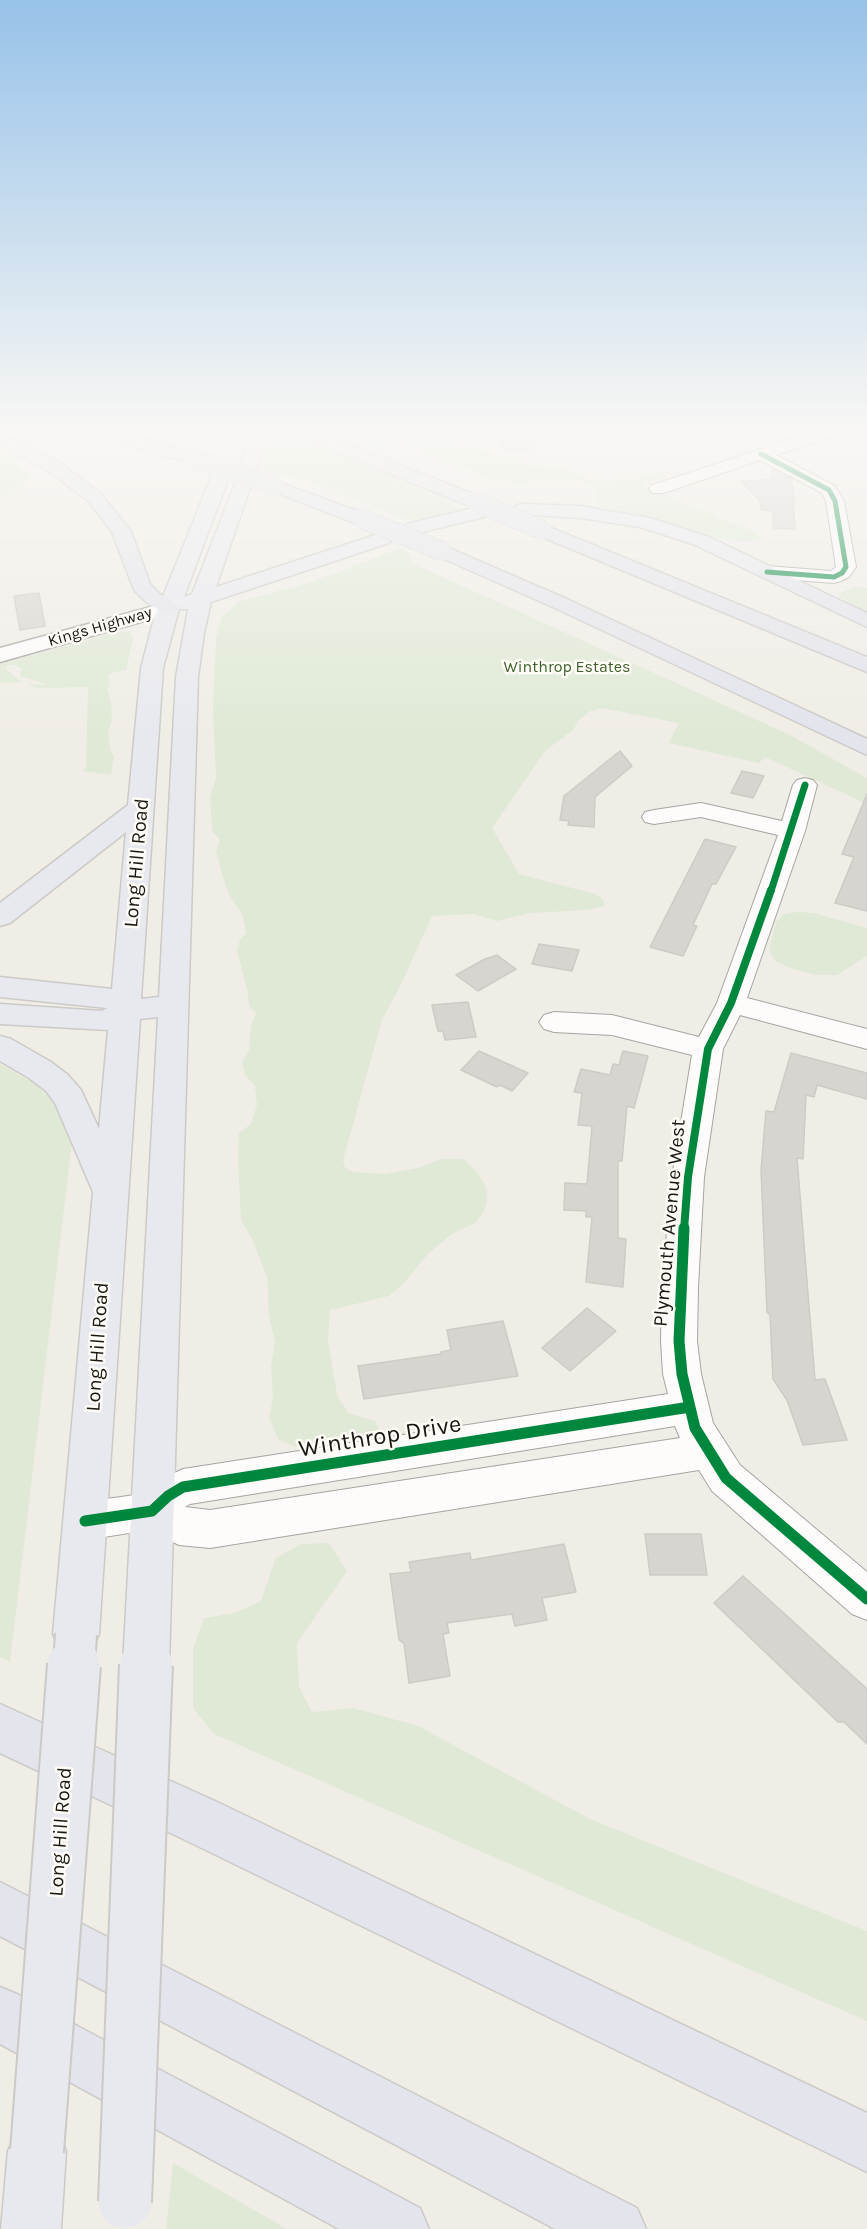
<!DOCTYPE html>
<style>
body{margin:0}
canvas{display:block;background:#f0ede6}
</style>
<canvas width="867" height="2229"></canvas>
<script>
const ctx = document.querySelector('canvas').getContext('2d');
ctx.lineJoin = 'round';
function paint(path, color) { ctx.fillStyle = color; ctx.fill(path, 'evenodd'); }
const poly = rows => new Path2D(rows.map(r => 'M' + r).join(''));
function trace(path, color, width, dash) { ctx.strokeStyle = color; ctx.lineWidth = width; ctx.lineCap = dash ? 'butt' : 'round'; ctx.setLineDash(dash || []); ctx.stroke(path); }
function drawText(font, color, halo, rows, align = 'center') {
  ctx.font = font + ' Karla,sans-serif'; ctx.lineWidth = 5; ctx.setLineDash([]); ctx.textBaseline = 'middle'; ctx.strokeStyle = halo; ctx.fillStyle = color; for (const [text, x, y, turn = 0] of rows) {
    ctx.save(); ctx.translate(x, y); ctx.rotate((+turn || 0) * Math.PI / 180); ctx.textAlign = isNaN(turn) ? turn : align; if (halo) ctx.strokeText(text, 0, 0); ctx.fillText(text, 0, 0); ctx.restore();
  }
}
const green = poly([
 [317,426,341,426,384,444,388,449,387,452],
 [370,426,413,429,426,435,531,465,574,472,579,477,607,481,674,474,642,486,756,533,761,538,747,542,722,539,638,514,606,508,600,506,593,496,596,488,593,484,580,480,535,478,525,485,484,476,413,447],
 [277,430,462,507,462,509,421,520,404,519,312,482,262,470],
 [0,452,29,474,20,490,0,498],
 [401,548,409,553,412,563,788,734,867,778,867,804,765,757,759,763,669,743,679,723,603,708,590,711,579,720,573,730,545,751,492,828,519,874,595,894,602,898,605,906,587,910,530,913,497,921,473,914,432,916,403,980,382,1020,343,1160,345,1168,353,1172,385,1174,418,1168,442,1159,463,1159,477,1172,486,1187,487,1203,483,1213,475,1223,450,1235,427,1255,403,1284,389,1296,330,1310,328,1341,337,1395,348,1413,375,1421,380,1432,378,1442,295,1447,278,1439,269,1417,273,1398,271,1366,275,1342,269,1314,267,1277,253,1241,241,1220,238,1157,239,1133,251,1124,257,1105,255,1086,245,1075,242,1063,249,1050,251,1026,256,1013,249,1006,248,992,237,951,240,940,246,933,243,916,228,893,216,852,220,840,212,831,210,797,216,778,213,710,216,638,221,618,238,602,312,582],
 [854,587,867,588,867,612,839,597,839,593],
 [116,632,129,631,133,638,126,670,114,672,108,676,110,684,107,688,111,703,112,721,108,732,111,752,114,756,111,775,82,771,86,769,88,687,37,688,28,684,49,685,20,676,20,672,24,670,14,665,7,665,6,669,22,682,0,683,0,664],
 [798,912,814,913,867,928,867,956,837,975,817,975,792,969,775,961,769,950,776,922,784,914],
 [0,1064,35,1084,59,1107,72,1142,10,1662,0,1657],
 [329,1543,347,1571,297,1643,299,1687,312,1712,353,1708,418,1726,590,1819,867,1931,867,2021,214,1734,193,1708,193,1649,204,1618,235,1613,261,1601,276,1558,301,1544],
 [173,2163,287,2229,166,2229]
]);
const building = poly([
 [489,426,524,426,538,448,507,450,502,447,489,426],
 [772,469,791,479,795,502,793,501,795,529,773,528,773,511,761,510,760,501,742,482,772,479,772,469],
 [39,593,45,626,20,630,14,596,39,593],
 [620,751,632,766,595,797,594,827,568,825,569,821,560,820,564,796,620,751],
 [742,771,764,776,753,798,731,793,742,771],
 [867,794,867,911,835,903,854,857,842,854,867,794],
 [705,839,736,847,716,884,712,884,693,925,697,926,683,956,650,947,705,839],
 [539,944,579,950,572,971,532,964,539,944],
 [497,955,516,969,478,991,456,975,485,959,497,955],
 [468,1002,476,1037,445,1040,443,1031,438,1031,432,1005,468,1002],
 [479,1051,528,1073,512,1091,500,1085,497,1087,461,1070,479,1051],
 [623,1051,648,1056,634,1108,627,1106,622,1161,618,1161,618,1238,626,1239,623,1287,586,1282,592,1217,586,1217,586,1211,564,1210,565,1183,587,1184,592,1126,578,1125,582,1093,574,1092,581,1069,610,1075,613,1064,619,1065,623,1051],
 [791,1053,867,1073,867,1099,817,1085,814,1097,806,1095,803,1159,797,1158,815,1380,825,1379,847,1440,803,1445,787,1400,773,1379,770,1315,767,1312,761,1170,766,1111,774,1112,791,1053],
 [587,1308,616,1331,570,1371,542,1348,587,1308],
 [503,1321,518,1376,364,1399,358,1366,441,1354,441,1352,451,1350,447,1330,503,1321],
 [645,1534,701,1534,707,1575,650,1575,645,1534],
 [564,1544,576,1592,542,1598,547,1620,515,1626,512,1614,447,1623,449,1633,443,1634,450,1676,409,1683,404,1643,399,1640,390,1574,411,1572,409,1562,470,1553,471,1560,564,1544],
 [743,1576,867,1689,867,1744,844,1722,838,1722,714,1603,743,1576]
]);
const minor = poly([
 [832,426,855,426,853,429,776,455,835,486,844,501,856,567,849,577,841,581,834,583,767,578,760,576,757,572,760,568,767,566,831,571,836,567,826,501,822,493,760,460,664,493,652,493,649,489,652,485,832,426],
 [805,778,813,780,817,785,805,831,747,998,867,1029,867,1049,740,1015,723,1049,704,1177,698,1287,697,1341,701,1374,713,1423,740,1465,867,1572,867,1620,852,1614,712,1491,699,1470,210,1548,179,1545,148,1530,85,1540,71,1534,65,1521,71,1508,85,1502,142,1494,154,1483,183,1469,668,1394,663,1374,661,1341,662,1287,672,1177,692,1055,612,1035,554,1032,544,1029,539,1022,544,1015,554,1012,612,1015,699,1037,717,1003,778,835,701,817,654,824,645,822,642,817,645,812,654,810,701,803,782,821,793,785,797,780,805,778],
 [675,1426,680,1438,210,1510,185,1507,190,1504,675,1426]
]);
const secondary = poly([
 [169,602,176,604,179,608,176,612,0,662,0,648,169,602]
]);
const trunk = poly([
 [255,426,271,426,258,468,255,472,249,473,243,472,240,468,255,426],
 [220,472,226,473,229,477,184,597,192,594,236,481,242,480,248,481,251,485,216,587,375,535,389,535,392,539,389,543,211,602,204,633,198,677,169,1665,162,1681,146,1688,130,1681,123,1665,158,1017,140,1019,99,1634,92,1650,76,1656,60,1650,53,1634,93,1192,55,1103,46,1091,29,1078,0,1061,0,1036,11,1039,51,1062,68,1075,81,1090,99,1129,108,1030,0,1024,0,1004,102,1011,107,1008,0,997,0,977,112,989,126,832,10,923,0,926,0,903,128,805,141,668,154,619,211,477,214,473,220,472],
 [179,609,188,609,176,677,159,997,141,999,163,668,179,609],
 [522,504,580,506,650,518,709,537,774,568,777,572,774,576,767,578,760,576,695,545,640,527,580,518,515,514,513,510,515,506,522,504],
 [477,507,484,509,486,513,484,517,414,534,407,532,404,528,407,524,477,507],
 [37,2122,57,2131,66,2151,61,2229,1,2229,8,2151,17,2131,37,2122]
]);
const motorway = poly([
 [74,426,99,426,201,455,204,459,201,463,195,464,189,463,76,430,74,426],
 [280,426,302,426,483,498,485,502,483,506,476,508,469,506,282,430,280,426],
 [0,432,59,462,100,493,131,531,150,584,160,594,176,604,179,608,176,612,169,614,162,612,146,602,134,590,112,532,88,501,47,470,0,444,0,432],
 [275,481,369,515,371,519,369,523,355,523,269,490,266,486,269,482,275,481],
 [542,524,867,657,867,672,535,534,532,530,535,526,542,524],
 [442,545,569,600,867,739,867,755,555,608,435,555,432,551,435,547,442,545],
 [767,566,867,613,867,627,760,576,757,572,760,568,767,566],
 [0,1704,215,1801,867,2113,867,2172,179,1837,0,1753,0,1704],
 [0,1882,637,2208,646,2229,555,2229,0,1936,0,1882],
 [0,1987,19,1995,420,2208,429,2229,339,2229,0,2044,0,1987]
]);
const trunkBridgeFar1 = poly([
 [74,1666,76,1634]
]);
const trunkBridge = poly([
 [37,2151,74,1665],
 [125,2202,146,1665]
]);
const motorwayBridge = poly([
 [195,459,275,486],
 [476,502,542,530],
 [362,519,442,551]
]);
const cyclewayFar3 = poly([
 [761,454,829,490,835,501,846,567,842,573,834,577,767,572]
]);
const cyclewayFar2 = poly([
 [771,891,805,785]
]);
const cyclewayFar1 = poly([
 [684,1230,688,1177,708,1049,731,1003,771,890]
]);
const cycleway = poly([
 [684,1228,679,1341,682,1374,695,1428,726,1478,867,1599],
 [85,1521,152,1511,168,1496,183,1487,690,1407]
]);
const farStreetnames = [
 ["Kings Highway",100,627,-16]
];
const farParknames = [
 ["Winthrop Estates",567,667]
];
const streetNames = [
 ["Long Hill Road",137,863,-85],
 ["Plymouth Avenue West",670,1223,-85],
 ["Long Hill Road",98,1347,-86],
 ["Long Hill Road",61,1832,-86]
];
const nearStreetnames = [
 ["Winthrop Drive",380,1437,-9]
];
paint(green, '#dfe9d5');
paint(building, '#d8d5d0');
trace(building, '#cdcbc6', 1.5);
trace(minor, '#a7a5a0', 2);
trace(secondary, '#a7a5a0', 3);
trace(trunk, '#cbcac7', 3);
trace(motorway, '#cbcac7', 3);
paint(minor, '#fdfcfb');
paint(secondary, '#fdfcfb');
paint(trunk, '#e8e9ef');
paint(motorway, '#e3e4ec');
trace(trunkBridgeFar1, '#cbcac7', 44, []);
trace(trunkBridge, '#cbcac7', 56, []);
trace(motorwayBridge, '#cbcac7', 20, []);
trace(trunkBridgeFar1, '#e8e9ef', 40);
trace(trunkBridge, '#e8e9ef', 52);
trace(motorwayBridge, '#e3e4ec', 19);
trace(cyclewayFar3, '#00873e', 5);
trace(cyclewayFar2, '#00873e', 7);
trace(cyclewayFar1, '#00873e', 8);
trace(cycleway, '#00873e', 11);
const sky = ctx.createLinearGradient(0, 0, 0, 738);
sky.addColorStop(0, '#97c2e9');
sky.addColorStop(0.58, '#f8f7f4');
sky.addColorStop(1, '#f8f7f400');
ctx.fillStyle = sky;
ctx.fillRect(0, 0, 867, 738);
drawText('16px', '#191712', '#fffcf7', farStreetnames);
drawText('16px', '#3f612c', '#fffcf7', farParknames);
drawText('20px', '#191712', '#fffcf7', streetNames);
drawText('24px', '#191712', '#fffcf7', nearStreetnames);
</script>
